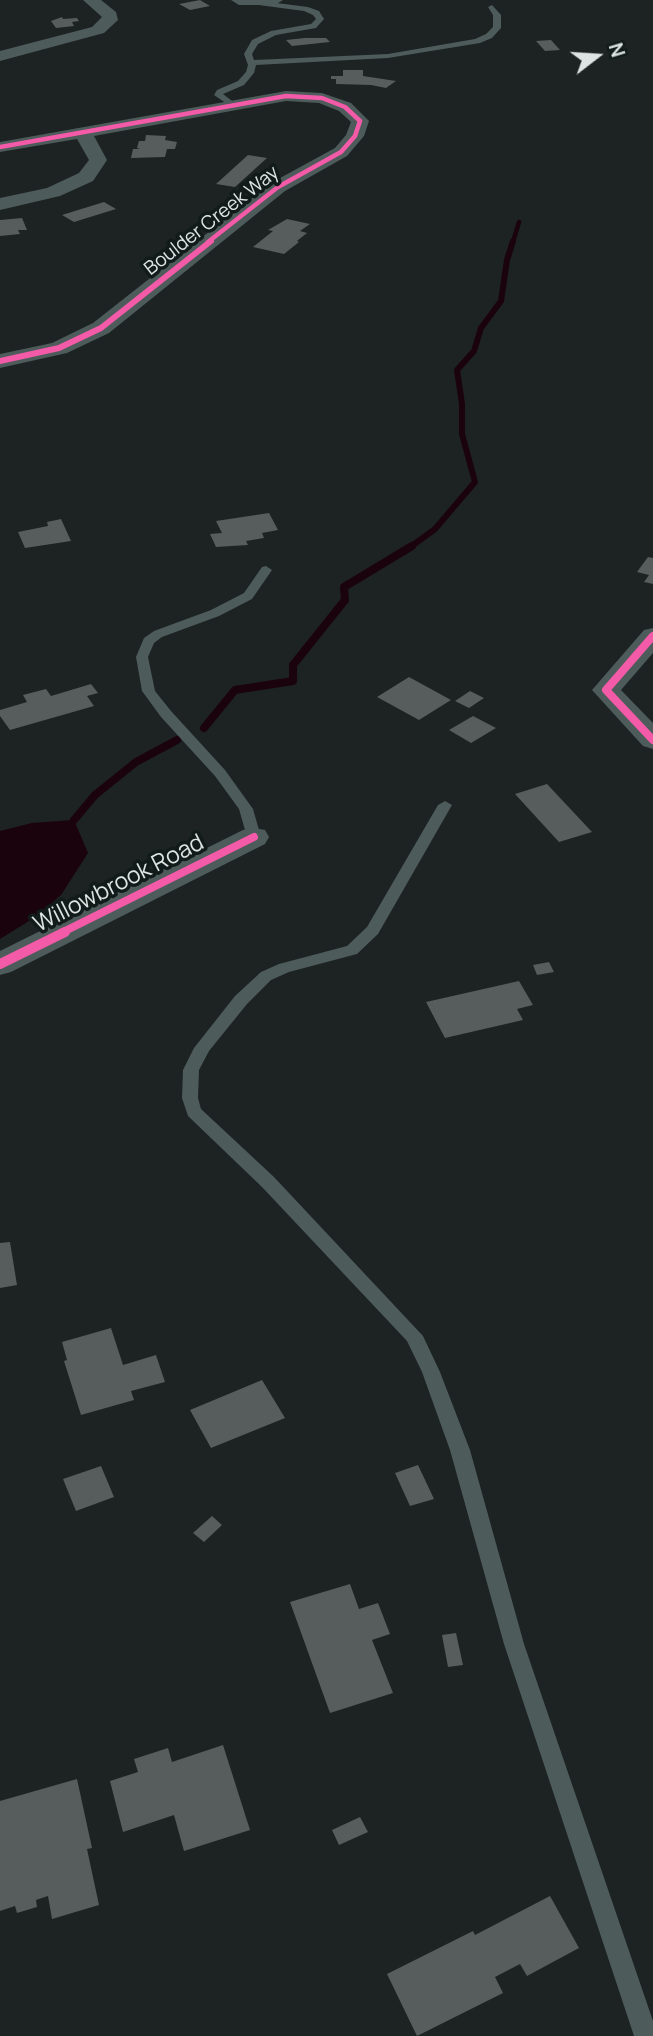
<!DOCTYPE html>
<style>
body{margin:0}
#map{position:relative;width:653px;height:2036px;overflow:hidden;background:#1d2222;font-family:Manrope,sans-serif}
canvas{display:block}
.north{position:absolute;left:562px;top:21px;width:70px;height:70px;-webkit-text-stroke:5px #111b1a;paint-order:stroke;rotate:73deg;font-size:19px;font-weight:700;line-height:28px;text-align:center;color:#dde4e3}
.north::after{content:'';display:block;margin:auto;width:24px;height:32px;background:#dde4e3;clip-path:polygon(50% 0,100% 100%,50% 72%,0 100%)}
</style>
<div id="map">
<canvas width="653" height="2036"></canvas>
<div class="north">N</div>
</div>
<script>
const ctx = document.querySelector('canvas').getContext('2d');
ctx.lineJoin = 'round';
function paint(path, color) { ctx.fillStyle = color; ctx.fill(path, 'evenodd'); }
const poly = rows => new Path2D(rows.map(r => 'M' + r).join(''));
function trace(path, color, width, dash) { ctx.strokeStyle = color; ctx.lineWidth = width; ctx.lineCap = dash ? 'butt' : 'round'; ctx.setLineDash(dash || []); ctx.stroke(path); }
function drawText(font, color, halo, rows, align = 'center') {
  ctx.font = font + ' Manrope,sans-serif'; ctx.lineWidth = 7; ctx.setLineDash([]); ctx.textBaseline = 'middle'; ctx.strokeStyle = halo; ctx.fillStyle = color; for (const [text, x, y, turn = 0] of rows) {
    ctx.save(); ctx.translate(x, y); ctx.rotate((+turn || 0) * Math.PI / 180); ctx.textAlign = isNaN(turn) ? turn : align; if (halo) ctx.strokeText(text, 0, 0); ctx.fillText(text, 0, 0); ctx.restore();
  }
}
const water = poly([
 [74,820,88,853,61,895,37,916,0,939,0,831,32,823]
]);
const streamFar2 = poly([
 [513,242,519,222]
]);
const streamFar1 = poly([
 [409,548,435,529,475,482,462,434,462,404,457,370,474,351,481,328,501,301,507,260,513,241]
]);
const stream = poly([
 [204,728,235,690,293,681,293,665,345,600,344,587,412,546],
 [74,820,95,795,136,762,177,740]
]);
const building = poly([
 [200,0,210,6,190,10,179,4],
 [62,17,63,19,77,18,79,21,72,22,74,26,56,28,51,21],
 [305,38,326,38,330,42,292,46,286,40],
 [551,40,560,50,545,51,536,41],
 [343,70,363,70,363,76,396,81,386,88,371,85,336,84,336,79,331,79,331,76,343,76],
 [146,135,166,136,165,140,177,142,175,149,167,149,165,157,131,158,133,149,140,149,137,148,139,141,145,141],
 [248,155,267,158,235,187,216,184],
 [104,202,116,209,74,222,62,215],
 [22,218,27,230,18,230,20,234,0,236,0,220],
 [287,219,310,224,300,231,307,233,297,241,299,242,284,254,253,247,273,231,268,230],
 [269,513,278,530,262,533,264,538,246,541,248,545,216,547,210,534,222,533,216,521],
 [61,519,71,541,25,548,18,532,48,526,47,522],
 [648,557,653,558,653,584,644,582,649,575,637,572],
 [409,677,451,700,419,720,377,697],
 [91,684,98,693,87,696,94,706,10,730,0,716,0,710,27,702,23,695,46,689,51,696],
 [470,691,484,698,469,708,455,701],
 [473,716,496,728,471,743,449,730],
 [547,784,592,832,559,842,515,794],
 [549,962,554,972,537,975,533,965],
 [519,981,533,1005,517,1009,523,1020,445,1038,426,1002],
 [10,1242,17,1285,0,1288,0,1243],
 [111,1328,123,1365,156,1355,165,1382,131,1391,134,1400,81,1415,64,1361,67,1360,62,1342],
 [262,1380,285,1418,211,1448,190,1410],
 [418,1465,434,1499,410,1506,395,1473],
 [101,1466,114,1497,76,1511,63,1479],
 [212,1516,222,1525,204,1542,193,1533],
 [350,1584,359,1609,378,1603,390,1634,372,1640,393,1693,330,1713,290,1602],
 [456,1633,463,1665,448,1667,442,1635],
 [223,1745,250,1830,184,1851,174,1815,123,1832,110,1781,138,1772,134,1759,168,1748,172,1762],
 [77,1779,92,1848,87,1849,99,1905,52,1919,48,1896,36,1900,37,1907,17,1913,15,1906,0,1911,0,1801],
 [360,1817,368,1832,339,1845,332,1830],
 [550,1896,579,1948,527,1976,520,1964,495,1977,503,1993,417,2036,387,1974,473,1931,475,1935]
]);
const lane = poly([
 [253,0,308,7,319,11,324,19,316,28,276,35,258,44,252,54,254,60,388,54,475,39,486,34,493,27,493,15,488,7,492,5,501,15,501,28,492,38,480,43,388,58,256,65,254,73,244,85,223,94,236,104,236,108,233,108,214,95,217,90,238,81,246,72,248,65,244,54,252,40,271,31,311,24,316,19,313,15,304,11,251,4,253,0],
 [266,566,272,570,252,599,219,616,162,637,154,643,148,657,155,691,171,711,225,770,253,809,261,837,254,841,247,837,239,809,215,776,161,717,142,691,136,657,144,638,154,631,211,610,244,593,262,567,266,566],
 [445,801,452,805,378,934,357,954,289,972,271,980,247,1004,209,1051,199,1070,198,1098,201,1109,274,1177,423,1336,440,1372,470,1450,524,1644,653,2021,653,2036,634,2036,504,1644,450,1450,422,1372,407,1341,262,1187,188,1116,182,1098,183,1070,194,1048,235,996,261,972,279,964,347,946,367,927,438,805,445,801]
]);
const street = poly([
 [83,0,101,0,116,12,118,20,104,33,0,61,0,51,92,27,102,17,83,0],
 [231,0,283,0,275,5,239,5,231,0],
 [286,91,322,93,351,103,369,121,364,136,347,156,285,191,109,333,67,353,0,368,0,354,52,343,93,323,271,183,335,148,346,135,351,122,339,111,319,103,286,101,94,136,107,160,93,181,60,196,0,210,0,198,47,188,79,173,89,160,77,139,0,152,0,142,286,91],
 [653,628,653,653,621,690,653,723,653,749,643,746,592,690,644,630,653,628],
 [254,828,265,830,269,837,265,844,11,972,0,975,0,951,243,830,254,828]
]);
const cyclewayFar3 = poly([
 [0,147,286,96,322,98,345,107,360,121,355,136,341,152,278,187,208,242]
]);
const cyclewayFar2 = poly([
 [0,361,59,348,101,328,211,241]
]);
const cyclewayFar1 = poly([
 [653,636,606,690,653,740],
 [61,933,254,837]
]);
const cycleway = poly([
 [0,964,65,932]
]);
const farStreetnames = [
 ["Boulder Creek Way",212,221,-38]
];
const streetNames = [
 ["Willowbrook Road",119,884,-27]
];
paint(water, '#1b030d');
trace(streamFar2, '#1b030d', 4.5);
trace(streamFar1, '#1b030d', 6);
trace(stream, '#1b030d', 8);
paint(building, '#575c5c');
paint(lane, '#4d5b5a');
paint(street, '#4d5b5a');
trace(cyclewayFar3, '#f35aa7', 4.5);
trace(cyclewayFar2, '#f35aa7', 6);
trace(cyclewayFar1, '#f35aa7', 8);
trace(cycleway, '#f35aa7', 10);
drawText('19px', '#dde4e3', '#111b1a', farStreetnames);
drawText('23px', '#dde4e3', '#111b1a', streetNames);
</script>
